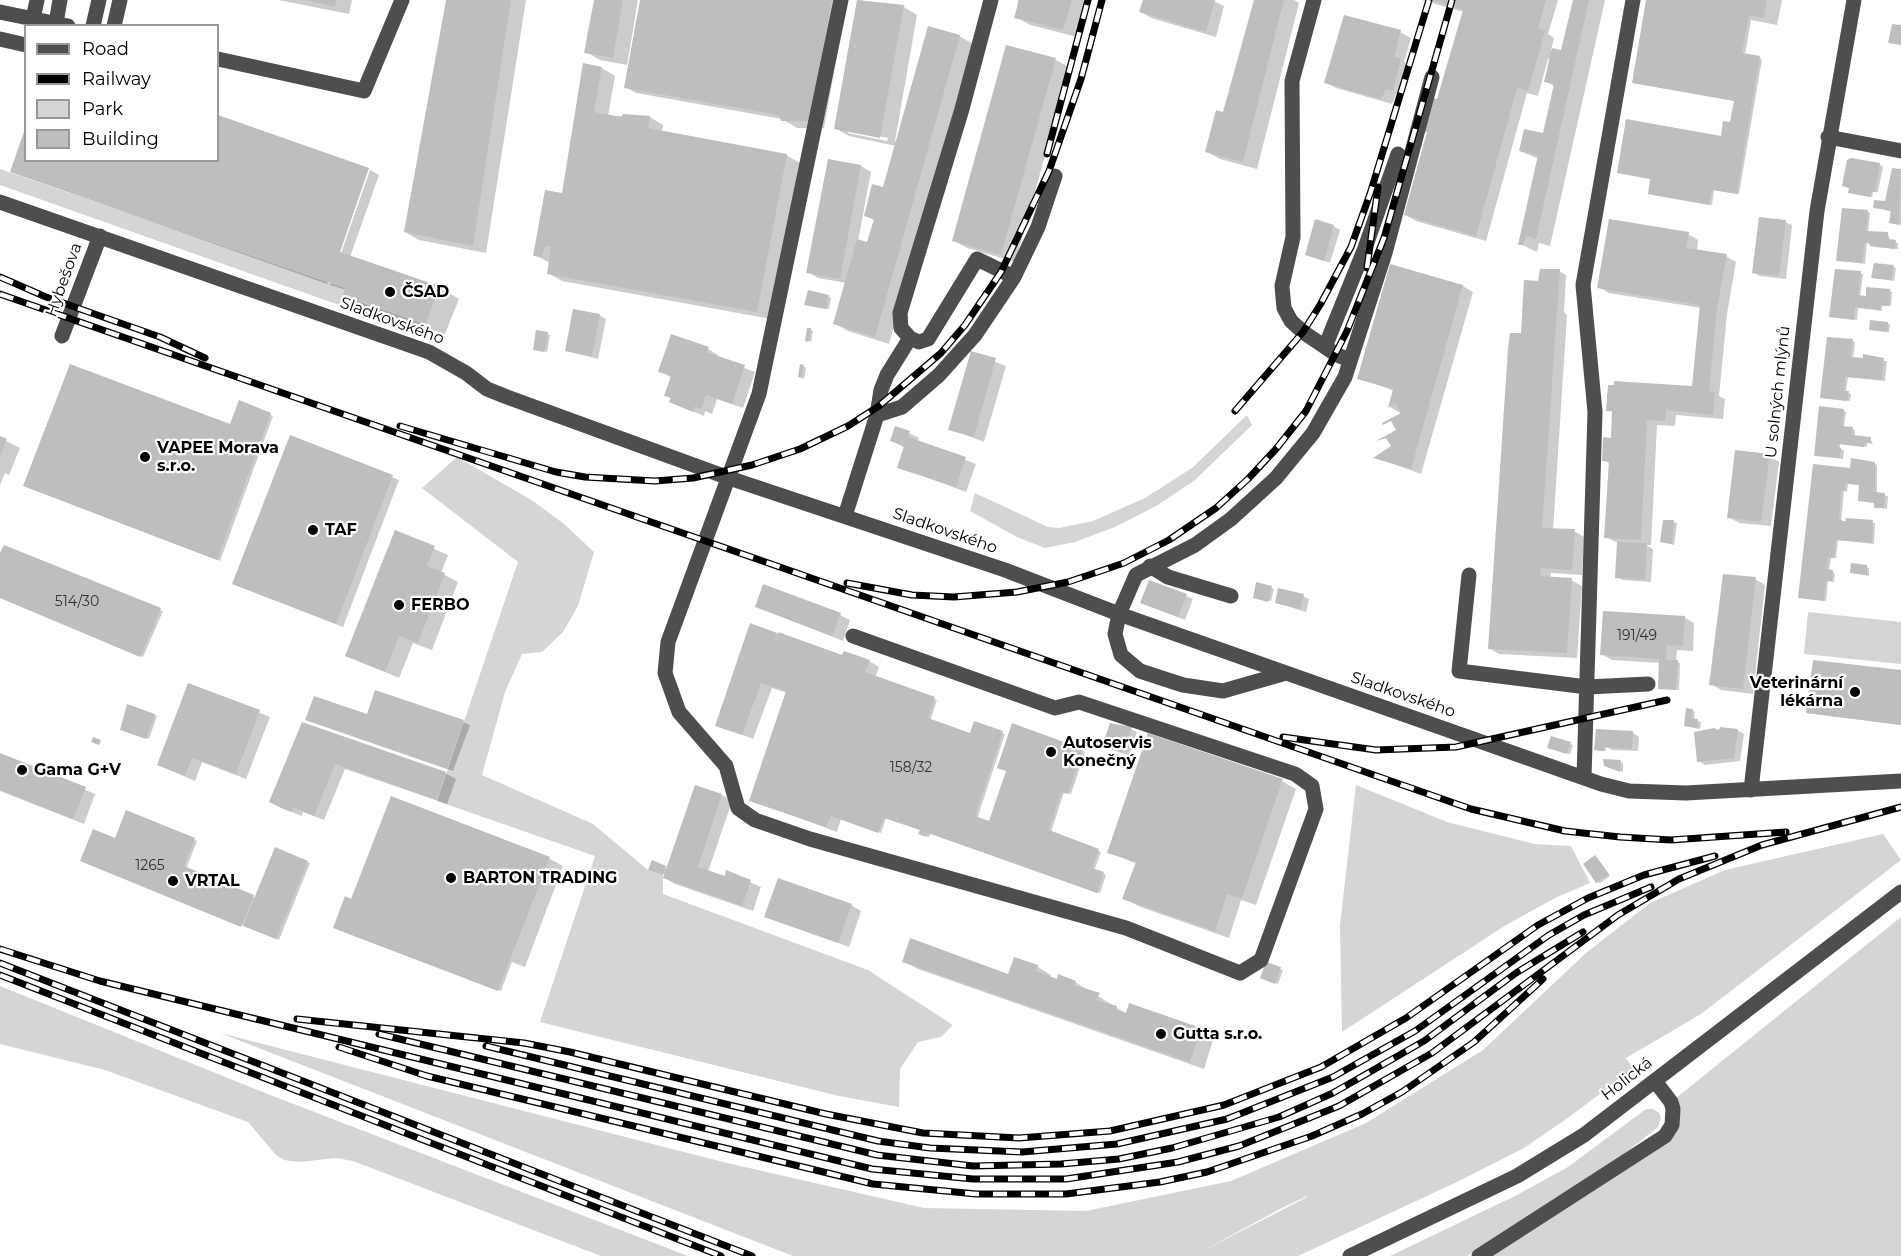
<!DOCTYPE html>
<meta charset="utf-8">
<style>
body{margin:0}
#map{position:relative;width:1901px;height:1256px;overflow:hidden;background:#fff;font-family:Montserrat,sans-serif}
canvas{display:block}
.legend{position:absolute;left:24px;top:24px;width:195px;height:138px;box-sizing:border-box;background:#fff;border:2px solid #999;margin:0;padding:8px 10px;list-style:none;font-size:18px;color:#000}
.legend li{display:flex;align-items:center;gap:12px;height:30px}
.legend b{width:30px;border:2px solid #999}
</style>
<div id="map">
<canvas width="1901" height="1256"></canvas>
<ul class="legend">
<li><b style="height:8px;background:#4e4e4e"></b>Road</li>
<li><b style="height:8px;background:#000"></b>Railway</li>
<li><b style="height:16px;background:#d5d5d5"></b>Park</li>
<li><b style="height:16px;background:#bebebe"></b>Building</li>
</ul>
</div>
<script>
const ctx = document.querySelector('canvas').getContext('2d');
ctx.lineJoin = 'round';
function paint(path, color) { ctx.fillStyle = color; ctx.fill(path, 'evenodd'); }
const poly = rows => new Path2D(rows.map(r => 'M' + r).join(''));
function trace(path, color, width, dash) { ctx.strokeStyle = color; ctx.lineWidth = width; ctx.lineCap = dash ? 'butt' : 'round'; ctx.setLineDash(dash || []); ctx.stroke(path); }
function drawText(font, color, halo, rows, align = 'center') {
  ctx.font = font + ' Montserrat,sans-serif'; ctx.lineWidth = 4.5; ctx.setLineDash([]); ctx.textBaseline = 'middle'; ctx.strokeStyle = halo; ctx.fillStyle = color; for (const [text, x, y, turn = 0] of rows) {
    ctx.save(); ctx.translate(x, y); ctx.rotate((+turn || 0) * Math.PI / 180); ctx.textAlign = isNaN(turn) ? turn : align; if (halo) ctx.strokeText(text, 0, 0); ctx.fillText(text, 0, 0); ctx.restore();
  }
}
const green = poly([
 [0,169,345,288,343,296,422,323,418,333,0,185],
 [1247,415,1252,425,1195,480,1158,505,1115,527,1075,542,1045,548,1017,537,970,511,975,493,1048,527,1059,528,1093,521,1145,498,1192,468],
 [457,457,533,501,564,524,594,552,578,606,563,632,542,652,522,654,505,692,482,775,593,824,648,870,663,875,663,894,868,970,953,1025,941,1037,918,1042,900,1069,899,1107,839,1096,540,1022,595,856,437,801,518,562,422,488],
 [1808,612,1901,622,1901,664,1804,654],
 [1356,785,1447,822,1535,844,1571,846,1590,883,1555,898,1506,925,1342,1032,1340,925],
 [1883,834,1901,860,1701,1014,1626,1058,1634,1069,1562,1122,1524,1148,1459,1181,1298,1256,793,1256,220,1033,723,1162,924,1208,1086,1211,1231,1181,1366,1123,1483,1050,1586,953,1650,903,1725,870],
 [1307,1196,1307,1197,1197,1254,1280,1209],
 [1901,917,1901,1256,1479,1256,1665,1136,1671,1102],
 [0,986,260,1091,688,1256,601,1256,353,1161,336,1158,299,1162,284,1160,276,1155,248,1122,105,1070,0,1044],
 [1646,1109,1653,1109,1659,1113,1661,1118,1658,1127,1619,1158,1467,1256,1390,1256,1515,1196,1568,1167]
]);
const shadow = poly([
 [278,0,352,0,349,14],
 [448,0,526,0,486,253,419,240,405,232],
 [595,0,638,0,627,65,600,60,586,52],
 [642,0,847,0,824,128,797,128,782,119,636,93,626,87],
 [858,0,904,7,917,15,895,141,897,142,959,36,973,44,889,344,848,331,834,323,846,283,818,278,808,272,829,161,861,166,871,172,858,241,868,244,875,221,865,215,884,189,896,146,849,136,835,128],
 [848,130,888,138,887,141,848,133],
 [1018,0,1087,0,1077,37,1030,25,1016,17],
 [1144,0,1212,0,1224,6,1216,37,1151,18,1141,12],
 [1255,0,1294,0,1299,3,1257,169,1220,159,1206,151,1224,113],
 [1421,0,1558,0,1548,34,1554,38,1551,50,1562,52,1574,0,1605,0,1550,246,1539,243,1537,252,1520,244,1539,159,1520,151,1545,134,1555,87,1546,81,1551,60,1548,59,1538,96,1527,93,1486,241,1416,221,1406,215,1428,133,1421,129,1438,101,1464,12],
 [1648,0,1782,0,1777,25,1751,20,1745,55,1762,59,1739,194,1714,190,1712,205,1652,195,1652,179,1618,172,1722,138,1731,124,1735,101,1634,82],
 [1400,32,1411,38,1404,62,1411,67,1403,96,1396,94,1392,104,1336,88,1326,82],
 [1007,47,1056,60,1070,68,1015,262,967,248,953,240],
 [602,68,615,76,608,116,650,117,663,125,662,132,786,155,800,163,771,319,562,281,548,273,550,263,535,255,563,195],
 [218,116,367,169,327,284,12,172,26,132,26,160,218,160],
 [1851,159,1883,166,1878,192,1873,192,1872,197,1853,193],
 [370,170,379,175,350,257,438,287,459,299,445,334,365,307,345,295,346,290,330,285],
 [1894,170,1901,171,1901,225,1891,222,1892,212,1874,207,1886,203],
 [1867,212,1870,213,1868,233,1888,234,1890,241,1898,243,1898,249,1874,247,1867,243,1865,264,1837,260],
 [1785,222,1792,225,1786,279,1760,276,1754,273],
 [1333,226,1340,230,1330,263,1306,254],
 [1688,234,1698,240,1697,251,1726,256,1736,262,1727,314,1719,396,1725,399,1723,419,1676,415,1675,426,1657,425,1651,545,1646,545,1653,549,1651,582,1623,580,1616,577,1618,543,1606,537,1610,464,1603,460,1612,439,1614,413,1608,410,1693,388,1701,308,1609,293,1599,287],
 [1391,266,1463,286,1473,292,1421,474,1375,457,1393,447,1402,414,1390,407,1394,391,1359,378],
 [1893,267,1896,268,1894,281,1873,278],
 [1559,271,1566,275,1564,312,1567,315,1553,530,1574,531,1584,537,1582,575,1551,573,1550,579,1571,580,1582,586,1577,658,1499,654,1489,648,1522,335,1540,282],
 [1860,273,1863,274,1860,297,1867,298,1889,290,1892,292,1891,306,1882,306,1882,311,1858,308,1857,320,1831,316],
 [828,296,831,298,829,309,809,306],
 [599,315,606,319,598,359,567,350],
 [1887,323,1890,325,1889,332,1871,329],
 [810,330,813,331,811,342,806,340],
 [547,334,550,335,547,352,537,350],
 [672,336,708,349,718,355,716,357,755,372,743,408,717,399,712,414,705,411,704,416,671,402,672,399,666,396,672,378,660,371],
 [1852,341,1855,342,1853,359,1887,361,1885,381,1848,377,1846,392,1851,394,1850,401,1824,398],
 [972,353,1006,366,984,442,950,429],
 [803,366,806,368,804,379,799,377],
 [240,402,273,416,220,561,27,487,231,426],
 [1843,410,1846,412,1844,427,1855,430,1855,437,1870,438,1873,444,1867,443,1867,447,1840,444,1840,448,1844,451,1843,459,1815,455],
 [909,433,919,438,918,442,976,464,966,492,899,467,905,448,892,441],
 [291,437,399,480,343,627,241,587],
 [0,438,20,448,9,475,5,473,0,485],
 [1769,456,1779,462,1771,526,1739,523,1729,517],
 [1874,463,1877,465,1877,494,1888,496,1887,509,1875,507,1876,503,1861,485,1848,484,1847,492,1844,491,1841,521,1875,523,1874,544,1838,540,1836,558,1831,558,1829,571,1835,573,1834,582,1828,581,1826,601,1802,598,1814,466,1851,470],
 [1664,521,1677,523,1674,545,1661,542],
 [395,532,448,555,441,573,458,582,432,650,413,643,399,678,347,655],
 [0,557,163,611,143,657,0,597],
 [1866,567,1869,568,1869,576,1852,573],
 [1755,579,1765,585,1753,694,1721,690,1711,684],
 [1257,584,1274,589,1271,601,1255,597],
 [1186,596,1193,599,1185,620,1142,603],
 [1303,596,1309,599,1306,612,1277,603],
 [757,607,840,615,850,620,843,641],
 [1684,617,1694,623,1693,651,1677,650,1676,662,1680,663,1679,690,1659,688,1661,663,1612,660,1601,654],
 [751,625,843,657,869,661,879,667,875,678,937,700,930,721,971,734,975,723,1005,734,977,819,990,823,1007,771,1013,725,1085,752,1071,794,1064,792,1051,832,1101,852,1094,871,1106,875,1100,893,931,833,929,837,923,835,921,830,886,818,881,833,841,819,837,832,751,800,787,693,772,688,753,739,717,725],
 [1901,671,1901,725,1808,713],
 [189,685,270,717,246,779,202,762,195,781,158,765],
 [1692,710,1695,712,1694,720,1701,722,1700,729,1685,726],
 [154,715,157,716,149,739,125,731],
 [368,716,463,722,470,725,453,771,307,719],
 [302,724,445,773,456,779,447,804,345,769,324,820,303,812,302,816,281,808,271,802],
 [1131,729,1137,732,1129,755,1110,749],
 [1737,730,1744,734,1740,761,1705,765,1699,761,1721,732],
 [1597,731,1633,733,1639,737,1638,751,1612,750,1606,747,1606,751,1599,751,1596,749],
 [1570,744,1573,745,1570,754,1552,749],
 [0,755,95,794,84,824,0,791],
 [1621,762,1623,763,1623,772,1609,767],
 [1282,781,1296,789,1256,905,1241,900,1229,938,1138,906,1124,898,1137,864,1109,852],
 [722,795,732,801,708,872,726,878,727,872,761,887,753,911,675,884,665,878,665,875,653,870,668,868],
 [392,798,550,859,563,866,525,967,512,962,501,991,337,929,358,903],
 [127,812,197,841,186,869,256,898,307,862,310,863,279,940,85,862,116,840],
 [1595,857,1610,876,1600,883,1597,882],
 [851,905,861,911,849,947,766,916],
 [1015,959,1038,967,1051,975,1050,978,1075,982,1127,1014,1130,1005,1201,1029,1214,1037,1204,1069,918,969,904,961,1009,975],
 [1266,963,1283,970,1278,984,1264,979]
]);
const building = poly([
 [306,0,336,0,335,7],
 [446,0,511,0,473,246,404,232],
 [594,0,623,0,613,58,584,53],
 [640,0,832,0,810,121,781,121,779,115,624,88],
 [857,0,904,5,880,138,834,129],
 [1019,0,1072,0,1063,30,1014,18],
 [1143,0,1215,0,1206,32,1139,12],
 [1254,0,1284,0,1243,162,1205,152,1216,110,1223,112],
 [1431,0,1546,0,1538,29,1545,31,1528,91,1517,88,1476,236,1404,215,1427,132,1419,130,1429,97,1437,99,1463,10],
 [1573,0,1589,0,1536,239,1526,236,1523,245,1518,245,1538,155,1519,151,1524,129,1543,133,1554,84,1544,82,1552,48,1561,50],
 [1646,0,1767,0,1764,18,1749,15,1742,53,1760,56,1737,194,1712,190,1709,205,1648,194,1650,179,1617,173,1626,119,1721,136,1723,121,1730,122,1734,101,1632,83],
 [1344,15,1401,30,1394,57,1401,59,1393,91,1386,89,1381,99,1324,83],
 [1892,24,1901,25,1901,45,1888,43],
 [928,26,960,35,875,337,833,324,857,239,867,242,874,219,864,216,872,184,883,187],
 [1006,45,1056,58,1001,255,952,241],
 [583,63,602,67,594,112,621,117,623,114,650,116,648,128,787,154,757,312,547,274,551,246,545,246,542,257,533,256,545,190,562,193],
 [218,115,369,168,340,252,439,286,426,324,343,295,345,288,10,172,25,129,26,160,218,160],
 [1851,158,1880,163,1875,192,1871,191,1870,197,1848,193,1849,188,1842,186,1847,160],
 [828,159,861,165,840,279,806,273],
 [1892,168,1901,169,1899,225,1889,223,1891,210,1873,208,1874,200,1885,201],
 [1842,208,1868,210,1866,231,1888,232,1888,239,1896,240,1895,249,1870,246,1870,243,1865,242,1862,263,1836,261],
 [1759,217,1786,220,1779,276,1752,273],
 [1315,219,1334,225,1324,261,1305,255],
 [1609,219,1689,232,1686,248,1727,254,1717,308,1709,391,1715,392,1713,415,1666,410,1665,421,1647,420,1641,540,1604,538,1609,461,1602,461,1603,437,1611,438,1612,411,1606,411,1608,385,1614,385,1614,381,1692,386,1700,305,1597,288],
 [1874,263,1894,265,1891,280,1871,278],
 [1390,264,1463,285,1411,469,1373,458,1391,446,1386,438,1376,441,1396,430,1391,421,1383,425,1382,423,1401,413,1395,403,1388,408,1393,389,1357,379],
 [1540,269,1560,269,1542,528,1575,529,1572,570,1541,568,1540,576,1572,578,1567,653,1488,649,1508,349,1510,333,1521,333,1524,280,1538,281],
 [1835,269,1861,271,1858,295,1866,296,1866,287,1890,289,1889,305,1880,305,1880,310,1855,307,1854,320,1829,317],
 [808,290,829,295,826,309,804,305],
 [573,309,600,314,592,357,565,351],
 [1870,320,1888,322,1887,332,1869,330],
 [807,328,811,328,808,342,805,341],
 [536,330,548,332,544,352,533,350],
 [671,334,709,347,706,352,745,365,732,404,706,395,701,409,695,406,693,412,669,402,671,397,664,396,671,376,658,372],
 [1827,337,1853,339,1850,357,1863,358,1863,354,1884,358,1882,380,1845,377,1844,391,1849,391,1847,401,1820,398],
 [971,351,996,358,974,437,948,430],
 [70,364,230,424,239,400,271,413,217,560,23,486],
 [800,364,804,365,801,378,798,377],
 [1819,406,1844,409,1842,426,1853,427,1852,435,1871,437,1871,443,1865,442,1864,447,1838,444,1837,447,1841,448,1840,458,1814,456],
 [895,426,910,431,908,437,966,457,956,487,897,468,904,446,890,441],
 [290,435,393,475,336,624,232,584],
 [0,436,7,439,0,456],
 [1735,450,1770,454,1761,522,1727,518],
 [1851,458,1875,462,1875,492,1885,493,1884,508,1874,508,1874,503,1858,501,1859,485,1845,483,1845,491,1841,491,1839,519,1845,522,1846,518,1873,520,1872,543,1836,540,1834,558,1828,557,1827,569,1833,570,1832,581,1826,581,1824,601,1798,598,1813,464,1850,468],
 [1663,520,1674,520,1672,544,1660,542],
 [395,530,435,546,427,566,445,573,418,643,399,636,385,672,345,656],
 [1617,542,1647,543,1645,579,1615,578],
 [4,545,161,608,140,657,0,598,0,553],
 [1851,563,1867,565,1867,575,1850,573],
 [1723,574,1756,577,1743,689,1709,685],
 [1149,580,1187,594,1178,617,1140,603],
 [1256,582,1272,586,1268,602,1253,598],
 [763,584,841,613,832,636,755,607],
 [1278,588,1304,594,1300,609,1275,603],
 [1603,611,1685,616,1683,646,1667,645,1666,660,1678,660,1676,690,1658,689,1659,659,1600,655],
 [750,623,777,633,775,641,778,632,842,655,844,651,870,660,865,672,935,697,928,718,970,733,974,721,1003,731,975,816,989,821,1006,771,997,768,1012,723,1083,749,1068,794,1061,792,1049,830,1099,849,1092,868,1104,872,1097,893,928,833,926,837,918,834,920,830,884,818,878,833,831,816,826,827,749,801,786,691,761,683,742,735,715,726],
 [1813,660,1901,670,1901,725,1806,713],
 [188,683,260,710,236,774,192,758,185,776,157,765],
 [375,690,464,720,447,769,305,720,314,696,367,714],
 [127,704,155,714,146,739,120,730],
 [1686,708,1693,709,1691,718,1698,719,1697,728,1684,726],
 [302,722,446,772,436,800,335,764,314,816,293,807,291,812,269,802],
 [1110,723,1132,727,1122,753,1102,746],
 [1720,727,1738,729,1734,758,1697,762,1694,732,1714,728,1719,730],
 [1596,729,1633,731,1632,749,1604,747,1604,751,1594,750],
 [1148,733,1283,779,1242,898,1227,894,1215,931,1122,899,1136,862,1107,853],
 [1551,736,1571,742,1567,754,1547,748],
 [93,737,101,740,99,745,91,742],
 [0,753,86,787,73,819,0,790],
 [1603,759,1621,760,1620,772,1604,766],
 [695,785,722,794,698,867,725,876,726,870,751,880,742,906,663,878],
 [391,796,550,857,498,991,333,928,345,896,351,899],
 [126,810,195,838,184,866,254,895,241,927,80,861,93,829,115,838],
 [275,847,308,861,276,939,243,926],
 [1595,855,1609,874,1596,883,1583,864],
 [652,860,666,866,663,875,648,870],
 [778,878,852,904,838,943,764,917],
 [910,938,1008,974,1014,957,1038,965,1036,971,1057,979,1058,974,1076,981,1074,985,1100,993,1096,1000,1117,1006,1116,1010,1126,1013,1129,1003,1201,1028,1190,1062,902,962],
 [1266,962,1281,967,1275,984,1260,978]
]);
const minor = poly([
 [841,0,759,394,668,642,665,673,679,712,726,766,738,808,755,820,810,839,1126,928,1240,973,1261,960,1316,809,1312,786,1295,774,1079,702,1055,708,853,636],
 [1314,0,1292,81,1293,237,1282,286,1284,308,1291,321,1303,332,1337,355,1350,360],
 [0,12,68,26],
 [33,19,37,0],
 [56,23,60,0],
 [93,26,99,0],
 [114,26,120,0],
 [0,39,26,45],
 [218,59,364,91,402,0],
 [1828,137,1901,151],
 [0,202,429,352,466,373,487,389,507,397,729,478,1005,570,1119,614,1601,784,1629,791,1686,793,1901,781],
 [62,336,100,236],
 [910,338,919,342,928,339,977,259,1014,277,1038,227,1055,176],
 [1325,347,1365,248,1398,154],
 [877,415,902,407,939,375,975,335,1014,277],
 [845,516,877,415,881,390,887,375,910,338,901,328,900,313,962,109,991,0],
 [1150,566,1168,577,1231,596],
 [1469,575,1459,671,1587,687,1648,684],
 [1286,673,1223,691,1183,685,1140,671,1121,655,1115,634,1119,614,1136,575,1195,545,1231,519,1276,478,1313,433,1345,377,1385,253,1432,77],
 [1584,777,1595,412,1583,285,1633,0],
 [1751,790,1817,211,1854,0],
 [1350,1256,1517,1176,1584,1135,1901,892],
 [1479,1256,1665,1136,1672,1125,1673,1109,1671,1102,1655,1081]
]);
const rail = poly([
 [1047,154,1088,0],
 [1367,268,1378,187],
 [0,277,46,297,160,337,205,358],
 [0,294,1471,809,1565,831,1620,837,1671,840,1786,832],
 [1235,411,1303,332,1320,305,1351,247,1370,194,1429,0],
 [400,426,556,472,585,477,655,481,693,478,752,465,800,449,848,426,879,406,941,353,965,325,1001,272,1049,171,1081,79,1102,0],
 [847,583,912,595,954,597,1017,592,1068,582,1124,563,1169,540,1216,508,1248,479,1276,449,1306,411,1347,331,1384,238,1452,0],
 [1283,737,1376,750,1456,747,1667,700],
 [0,949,100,981,872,1169,973,1179,1066,1179,1178,1162,1239,1146,1339,1106,1432,1053,1618,915,1679,879,1762,845,1901,807],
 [0,963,752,1256],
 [0,975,721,1256],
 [297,1019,524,1043,570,1052,826,1114,923,1133,1019,1138,1110,1131,1224,1105,1321,1067,1406,1018,1538,925,1588,898,1644,875,1715,856],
 [379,1034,877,1155,973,1166,1061,1164,1119,1159,1172,1148,1279,1117,1333,1093,1424,1041,1516,973,1583,932],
 [486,1046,878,1141,930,1148,1022,1152,1117,1144,1227,1119,1333,1077,1415,1031,1549,935,1584,915,1651,887],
 [339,1047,427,1076,873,1184,976,1194,1066,1194,1160,1182,1207,1172,1312,1136,1362,1114,1402,1092,1474,1042,1543,979]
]);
const markers = [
 [390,292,6,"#000"],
 [145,457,6,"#000"],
 [313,530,6,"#000"],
 [399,605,6,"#000"],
 [1855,692,6,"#000"],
 [1051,752,6,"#000"],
 [22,770,6,"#000"],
 [451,878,6,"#000"],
 [173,881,6,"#000"],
 [1161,1034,6,"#000"]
];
const numberNames = [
 ["514/30",77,602],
 ["191/49",1637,636],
 ["158/32",911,768],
 ["1265",150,866]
];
const streetNames = [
 ["Hybešova",64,280,-70],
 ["Sladkovského",392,321,20],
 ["U solných mlýnů",1778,392,-84],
 ["Sladkovského",945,531,19],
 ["Sladkovského",1403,695,19],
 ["Holická",1627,1079,-38]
];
const poiNames = [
 ["ČSAD",402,292],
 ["VAPEE Morava",157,448],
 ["s.r.o.",157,466],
 ["TAF",325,530],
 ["FERBO",411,605],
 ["Veterinární",1843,683,"right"],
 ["lékárna",1843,701,"right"],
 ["Autoservis",1063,743],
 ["Konečný",1063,761],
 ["Gama G+V",34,770],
 ["BARTON TRADING",463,878],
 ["VRTAL",185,881],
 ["Gutta s.r.o.",1173,1034]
];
paint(green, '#d5d5d5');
paint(shadow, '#0003');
paint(building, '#bebebe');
trace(minor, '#4e4e4e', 15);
trace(rail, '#000', 7);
trace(rail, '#fff', 4.5, [14]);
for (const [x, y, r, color] of markers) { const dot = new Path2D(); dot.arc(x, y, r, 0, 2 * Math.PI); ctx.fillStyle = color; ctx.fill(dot); trace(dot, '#fff', 2); }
drawText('14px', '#303030', null, numberNames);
drawText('16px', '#000', '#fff', streetNames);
drawText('bold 16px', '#000', '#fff', poiNames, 'left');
</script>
